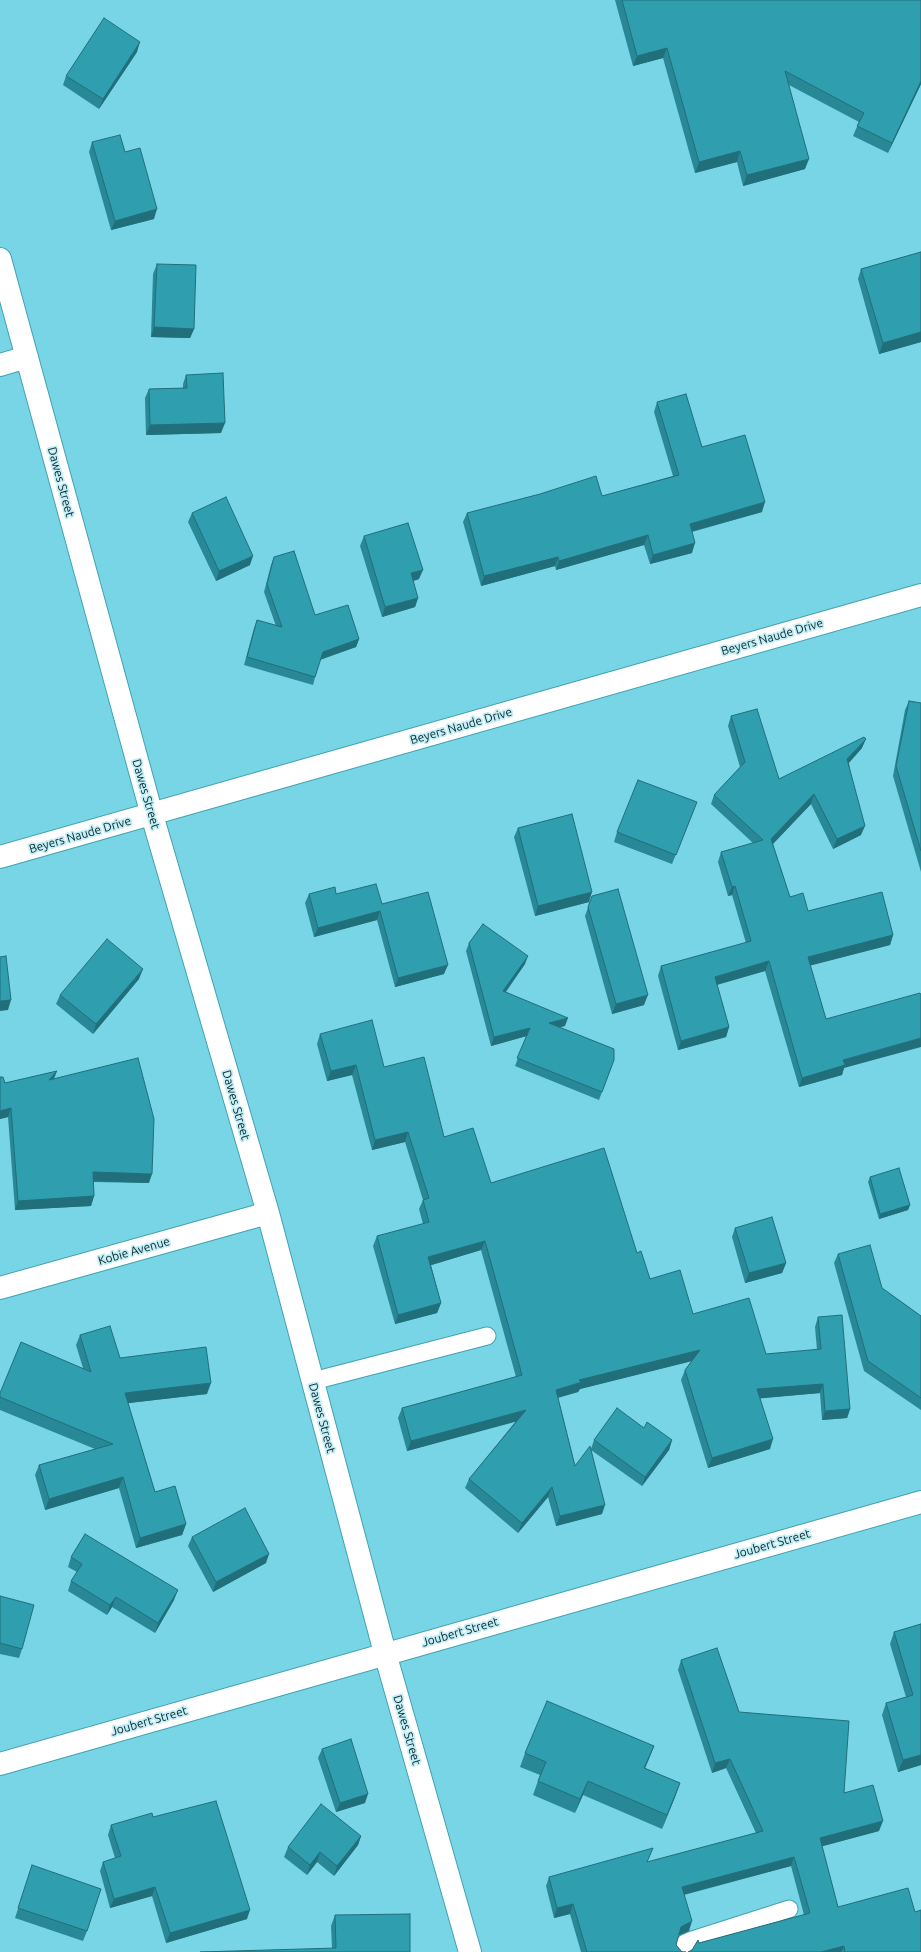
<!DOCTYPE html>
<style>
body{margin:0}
canvas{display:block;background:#77d5e6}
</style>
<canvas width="921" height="1952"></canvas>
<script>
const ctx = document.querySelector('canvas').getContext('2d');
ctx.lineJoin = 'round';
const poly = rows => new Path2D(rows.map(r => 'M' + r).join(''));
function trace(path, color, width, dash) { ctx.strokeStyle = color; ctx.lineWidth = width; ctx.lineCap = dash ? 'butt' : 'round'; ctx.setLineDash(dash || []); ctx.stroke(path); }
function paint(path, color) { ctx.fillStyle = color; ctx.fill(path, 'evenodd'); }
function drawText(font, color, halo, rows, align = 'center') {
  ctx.font = font + ' Ubuntu,sans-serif'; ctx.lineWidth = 3.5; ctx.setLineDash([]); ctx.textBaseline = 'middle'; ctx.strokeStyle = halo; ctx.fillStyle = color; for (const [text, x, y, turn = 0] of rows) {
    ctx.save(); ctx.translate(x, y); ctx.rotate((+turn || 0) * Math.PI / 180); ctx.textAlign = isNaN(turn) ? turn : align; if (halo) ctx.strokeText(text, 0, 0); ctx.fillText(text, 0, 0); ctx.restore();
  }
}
const service = poly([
 [313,1381,487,1336],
 [682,1952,685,1943,692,1940,789,1909]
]);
const minor = poly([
 [0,259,152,815,268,1213,385,1653,470,1952],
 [0,365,27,357],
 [0,857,921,595],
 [0,1288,268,1213],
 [0,1764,921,1502]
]);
const wall = poly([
 [615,0,921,0,921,84,888,153,853,136,859,122,789,85,805,169,743,186,737,162,695,173,663,58,633,66],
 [137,52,99,109,63,85,66,76],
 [92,142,125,152,154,219,111,230,89,152],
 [921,252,921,342,879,354,858,279,861,269],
 [157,264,194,329,190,338,151,337,153,274],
 [186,375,221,433,146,435,145,398,149,389,183,388,183,384],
 [657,402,702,447,762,512,692,532,692,553,650,564,644,545,556,570,555,566,481,586,463,522,467,513,602,496,673,476,654,412],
 [192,513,250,565,216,581,188,522],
 [364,536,419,579,413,581,418,598,415,607,382,617,360,546],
 [274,557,315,615,359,639,356,647,320,659,313,685,244,665,254,628,257,620,276,626,264,592,271,565],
 [909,701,921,703,921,872,893,776,905,710],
 [731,716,779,779,862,748,849,763,861,835,833,849,811,804,773,844,790,897,808,911,893,935,890,945,810,965,826,1019,844,1068,842,1075,799,1087,765,971,717,985,729,1027,726,1037,678,1050,658,976,661,966,746,943,732,895,728,896,718,862,721,852,753,843,711,804,714,795,740,767,728,726],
 [693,812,672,864,614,842,617,832],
 [518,828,589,902,535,916,514,837],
 [309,894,336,894,382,904,444,974,395,987,377,920,314,937,305,903],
 [592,896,644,1005,612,1014,585,916],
 [469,943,525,964,506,992,565,1026,559,1027,614,1060,599,1100,515,1066,526,1036,491,1046,466,951],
 [139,979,93,1034,56,1004,60,995],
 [320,1034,384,1067,444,1137,491,1183,637,1253,650,1279,693,1314,766,1354,817,1350,815,1327,818,1317,850,1409,847,1418,822,1420,820,1393,760,1398,770,1449,708,1468,681,1380,685,1370,692,1361,580,1389,578,1392,558,1398,575,1466,591,1449,594,1440,644,1428,672,1440,669,1450,642,1486,591,1450,602,1514,556,1526,548,1497,518,1533,465,1488,469,1479,516,1421,407,1451,398,1418,402,1408,516,1377,481,1250,431,1265,441,1303,437,1313,395,1324,373,1246,377,1236,423,1224,419,1209,423,1200,405,1142,372,1150,352,1075,327,1081,317,1044],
 [57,1071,54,1079,149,1183,93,1182,94,1196,91,1206,15,1210,8,1117,0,1119,0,1077,5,1083],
 [870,1177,910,1205,908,1210,879,1219,868,1182],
 [735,1228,786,1263,782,1273,745,1283,732,1237],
 [838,1254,882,1288,921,1316,921,1410,864,1371,834,1263],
 [80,1335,120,1358,207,1394,128,1403,155,1492,186,1524,182,1535,136,1548,119,1488,45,1510,35,1475,39,1465,95,1449,0,1410,0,1393,83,1368,76,1345],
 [192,1537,266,1563,213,1592,188,1546],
 [71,1557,174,1600,155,1633,112,1607,107,1615,68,1591,71,1581,77,1572,68,1567],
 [0,1596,22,1649,19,1658,0,1654],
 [921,1624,921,1765,898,1772,882,1715,886,1703,906,1697,890,1644,894,1632],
 [681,1660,739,1712,844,1793,879,1831,822,1846,838,1907,921,1952,688,1952,692,1950,699,1943,804,1915,791,1866,684,1895,689,1931,678,1936,676,1945,682,1952,686,1952,581,1952,570,1914,554,1918,546,1886,549,1877,648,1862,756,1833,726,1768,712,1773,678,1670],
 [654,1746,645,1768,680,1783,675,1797,662,1829,583,1795,575,1813,533,1795,540,1775,520,1767,525,1753],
 [322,1749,365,1803,336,1812,318,1758],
 [153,1817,247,1919,166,1943,152,1896,110,1908,100,1871,103,1862,115,1858,108,1835,111,1825],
 [361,1836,358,1845,334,1876,317,1862,307,1875,284,1857,288,1847],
 [29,1875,87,1931,83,1941,15,1918],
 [335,1915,410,1952,332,1948,331,1926]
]);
const shadedWall = poly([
 [140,42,137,52,99,109,103,99],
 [667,48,663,58,633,66,637,56],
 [921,81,921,84,888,153,892,143],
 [740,151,737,162,695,173,699,162],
 [809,159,805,169,743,186,747,175],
 [157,209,154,219,111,230,115,221],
 [154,327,194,329,190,338,151,337],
 [921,332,921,342,879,354,883,343],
 [225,423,221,433,146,435,150,425],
 [765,502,762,512,686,533,690,524],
 [648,535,644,545,556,570,559,561],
 [695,543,692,553,650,564,653,555],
 [253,556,250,565,216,581,219,571],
 [558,557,555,566,481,586,484,576],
 [423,570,419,579,407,583,411,573],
 [418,598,415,607,382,617,385,607],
 [359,639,356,647,320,660,323,652],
 [866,739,862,748,844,768,847,759],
 [814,794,811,804,768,849,771,839],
 [865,826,861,835,833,849,837,839],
 [735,886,732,895,728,896,732,887],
 [592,892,589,902,535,916,538,906],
 [380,911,377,920,314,937,318,928],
 [893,935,890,945,805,967,808,957],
 [528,956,525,964,500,999,503,991],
 [769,961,765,971,712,986,715,977],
 [448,965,444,974,395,987,398,978],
 [143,969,139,979,93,1034,96,1024],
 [648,995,644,1005,612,1014,616,1004],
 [11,1000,8,1010,0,1011,0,1001],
 [568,1018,565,1026,546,1031,549,1023],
 [729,1027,726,1037,678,1050,681,1041],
 [530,1028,527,1036,491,1046,494,1037],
 [921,1038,921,1047,844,1068,842,1075,799,1087,802,1078,843,1060],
 [356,1065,352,1075,327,1081,331,1071],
 [57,1071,53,1080,49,1080],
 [11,1108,8,1117,0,1119,0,1111],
 [408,1132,405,1142,372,1150,375,1140],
 [93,1172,152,1174,149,1183,89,1181],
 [94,1196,91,1206,15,1210,18,1201],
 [910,1205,908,1210,879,1219,880,1214],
 [485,1241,481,1250,425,1267,428,1257],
 [786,1263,782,1273,745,1283,749,1273],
 [441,1303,437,1313,395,1324,398,1315],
 [700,1350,696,1360,580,1389,578,1392,552,1399,556,1390,579,1380],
 [211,1383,207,1394,121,1404,125,1393],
 [823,1384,820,1393,754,1399,757,1389],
 [850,1409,847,1418,822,1420,825,1411],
 [526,1410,522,1420,407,1451,411,1441],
 [773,1439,770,1449,708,1468,712,1458],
 [672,1440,669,1450,642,1486,645,1477],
 [123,1477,119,1488,45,1510,49,1499],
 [552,1487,548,1497,518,1533,522,1523],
 [605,1505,602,1514,556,1526,560,1516],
 [186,1524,182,1535,136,1548,140,1538],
 [269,1554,266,1563,213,1592,216,1582],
 [178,1590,174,1600,155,1633,158,1623],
 [116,1597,112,1607,107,1615,110,1605],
 [654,1746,649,1759,639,1782,644,1768],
 [921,1755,921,1765,898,1772,903,1760],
 [730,1759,726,1768,712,1773,715,1763],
 [588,1781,583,1795,575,1813,580,1799],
 [680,1783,675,1797,662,1829,667,1815],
 [368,1794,365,1803,336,1812,340,1803],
 [883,1821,879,1831,816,1848,820,1838],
 [361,1836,358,1845,334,1876,337,1866],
 [320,1852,317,1862,307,1875,310,1865],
 [794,1857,791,1866,678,1896,682,1887],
 [155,1887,152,1896,110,1908,114,1899],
 [573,1904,570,1914,554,1918,557,1908],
 [250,1910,247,1919,166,1943,170,1933],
 [692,1921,689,1931,677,1936,681,1927],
 [844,1946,841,1952,821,1952]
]);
const building = poly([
 [622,0,921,0,921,81,892,143,857,126,864,113,785,71,809,159,747,175,740,151,699,162,667,48,637,56,622,0],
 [104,18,140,42,103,99,66,76,104,18],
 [120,135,125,152,140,148,157,209,115,221,92,142,120,135],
 [921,252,921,332,883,343,861,269,921,252],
 [157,264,196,265,194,329,154,327,157,264],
 [223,373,225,423,150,425,149,389,187,388,186,375,223,373],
 [686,394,702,447,745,435,765,502,690,524,695,543,653,555,648,535,559,561,558,557,484,576,467,513,540,494,596,476,602,496,679,475,657,402,686,394],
 [226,497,253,556,219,571,192,513,226,497],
 [408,523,423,570,411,573,418,598,385,607,364,536,408,523],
 [294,551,315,615,348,605,359,639,323,652,315,677,247,657,257,620,282,627,267,584,274,557,294,551],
 [909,701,921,703,921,851,896,766,909,701],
 [757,709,779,779,864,737,866,739,847,759,865,826,837,839,814,794,771,839,790,897,803,893,808,911,882,892,893,935,808,957,826,1019,920,993,921,995,921,1038,843,1060,845,1065,802,1078,769,961,715,977,729,1027,681,1041,661,966,751,941,735,886,732,887,721,852,763,840,714,795,745,762,731,716,757,709],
 [638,780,697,802,676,855,617,832,638,780],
 [572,814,592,892,538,906,518,828,572,814],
 [376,884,382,904,428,892,448,965,398,978,380,911,318,928,309,894,335,887,336,894,376,884],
 [618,889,648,995,616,1004,588,907,592,896,618,889],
 [483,924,528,956,503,991,568,1018,549,1023,614,1049,614,1060,602,1092,517,1058,530,1028,494,1037,469,943,483,924],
 [107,939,143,969,96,1024,60,995,107,939],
 [6,956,11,1000,0,1001,0,957,6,956],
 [372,1020,384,1067,424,1057,444,1137,473,1128,491,1183,604,1148,637,1253,641,1251,650,1279,680,1270,693,1314,749,1298,766,1354,821,1349,818,1317,842,1315,850,1409,825,1411,823,1384,757,1389,773,1439,712,1458,685,1370,700,1350,579,1380,582,1382,556,1390,575,1466,590,1446,605,1505,560,1516,552,1487,522,1523,469,1479,526,1410,411,1441,402,1408,522,1375,485,1241,428,1257,441,1303,398,1315,377,1236,429,1222,423,1200,429,1198,408,1132,375,1140,356,1065,331,1071,320,1034,372,1020],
 [138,1058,154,1119,152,1174,93,1172,94,1196,18,1201,11,1108,0,1111,0,1077,3,1077,5,1083,57,1071,49,1080,138,1058],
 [899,1168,910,1205,880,1214,870,1177,899,1168],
 [772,1217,786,1263,749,1273,735,1228,772,1217],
 [870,1245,882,1288,921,1316,921,1398,868,1361,838,1254,870,1245],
 [110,1326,120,1358,206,1347,211,1383,125,1393,155,1492,175,1486,186,1524,140,1538,123,1477,49,1499,39,1465,113,1444,0,1397,0,1393,21,1342,91,1372,80,1335,110,1326],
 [617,1408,644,1428,647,1422,672,1440,645,1477,594,1440,617,1408],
 [245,1508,269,1554,216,1582,192,1537,245,1508],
 [85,1534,178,1590,158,1623,116,1597,110,1605,71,1581,82,1564,71,1557,85,1534],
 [0,1596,34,1605,22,1649,0,1643,0,1596],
 [921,1624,921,1755,903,1760,886,1703,913,1695,894,1632,921,1624],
 [717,1648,739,1712,849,1721,844,1793,873,1785,883,1821,820,1838,838,1907,908,1888,915,1912,921,1910,921,1952,845,1952,844,1946,821,1952,688,1952,692,1950,698,1940,699,1943,810,1913,794,1857,682,1887,692,1921,681,1927,676,1945,682,1952,686,1952,587,1952,573,1904,557,1908,549,1877,653,1848,647,1862,763,1831,730,1759,715,1763,681,1660,717,1648],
 [547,1701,654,1746,644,1768,680,1783,667,1815,588,1781,580,1799,538,1781,546,1762,525,1753,547,1701],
 [351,1739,368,1794,340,1803,322,1749,351,1739],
 [216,1801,250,1910,170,1933,155,1887,114,1899,103,1862,121,1856,111,1825,152,1813,153,1817,216,1801],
 [321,1804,361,1836,337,1866,320,1852,310,1865,288,1847,321,1804],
 [32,1865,101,1889,87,1931,18,1908,32,1865],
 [410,1914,410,1952,200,1952,336,1948,335,1915,410,1914]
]);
const streetNames = [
 ["Dawes Street",61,482,75],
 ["Beyers Naude Drive",772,637,-16],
 ["Beyers Naude Drive",461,726,-16],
 ["Dawes Street",146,794,74],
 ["Beyers Naude Drive",80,835,-16],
 ["Dawes Street",236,1105,74],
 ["Kobie Avenue",134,1251,-16],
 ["Dawes Street",322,1418,75],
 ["Joubert Street",772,1544,-16],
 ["Joubert Street",460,1632,-16],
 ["Joubert Street",149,1721,-16],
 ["Dawes Street",407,1730,74]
];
trace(service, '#40a2b2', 19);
trace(minor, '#40a2b2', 24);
trace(service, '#fff', 17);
trace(minor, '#fff', 22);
paint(wall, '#288896');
paint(shadedWall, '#216f7a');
paint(building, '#2f9eaf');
trace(building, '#216f7a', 1);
drawText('12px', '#07262b', '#c3eef6', streetNames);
</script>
